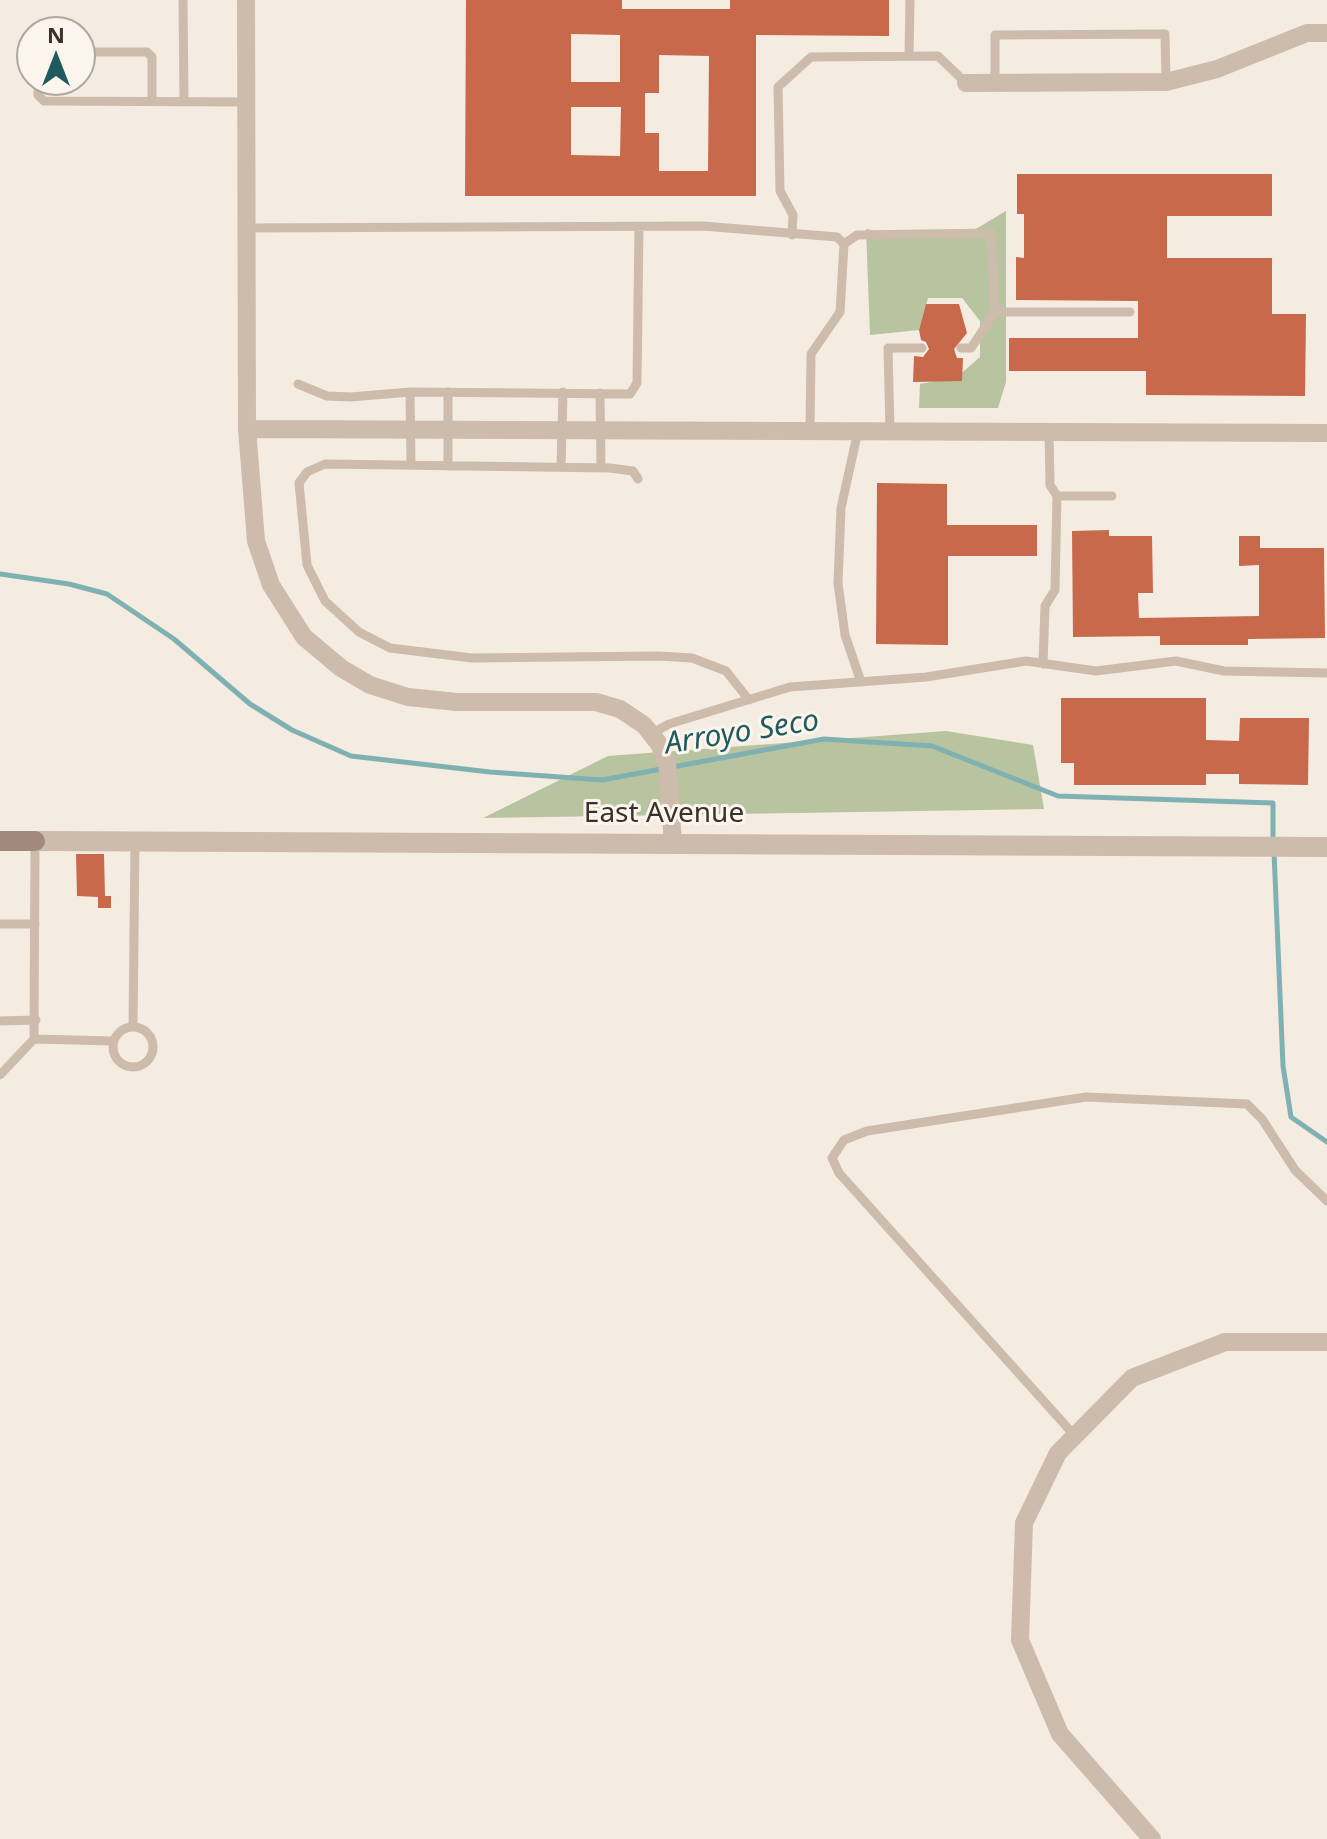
<!DOCTYPE html>
<style>
body{margin:0}
#map{position:relative;width:1327px;height:1839px;overflow:hidden;background:#f4ebe1;font-family:"Noto Sans",sans-serif}
canvas{display:block}
.north{position:absolute;left:16px;top:16px;width:80px;height:80px;box-sizing:border-box;background:#fbf5ee;border:2px solid #aea6a0;border-radius:50%;rotate:0deg;font-size:22px;font-weight:700;line-height:32px;text-align:center;color:#3b302b}
.north::after{content:'';display:block;margin:auto;width:28px;height:36px;background:#1f5a5e;clip-path:polygon(50% 0,100% 100%,50% 72%,0 100%)}
</style>
<div id="map">
<canvas width="1327" height="1839"></canvas>
<div class="north">N</div>
</div>
<script>
const ctx = document.querySelector('canvas').getContext('2d');
ctx.lineJoin = 'round';
function paint(path, color) { ctx.fillStyle = color; ctx.fill(path, 'evenodd'); }
const poly = rows => new Path2D(rows.map(r => 'M' + r).join(''));
function trace(path, color, width, dash) { ctx.strokeStyle = color; ctx.lineWidth = width; ctx.lineCap = dash ? 'butt' : 'round'; ctx.setLineDash(dash || []); ctx.stroke(path); }
function drawText(font, color, halo, rows, align = 'center') {
  ctx.font = font + ' "Noto Sans",sans-serif'; ctx.lineWidth = 6; ctx.setLineDash([]); ctx.textBaseline = 'middle'; ctx.strokeStyle = halo; ctx.fillStyle = color; for (const [text, x, y, turn = 0] of rows) {
    ctx.save(); ctx.translate(x, y); ctx.rotate((+turn || 0) * Math.PI / 180); ctx.textAlign = isNaN(turn) ? turn : align; if (halo) ctx.strokeText(text, 0, 0); ctx.fillText(text, 0, 0); ctx.restore();
  }
}
const green = poly([
 [1006,211,1006,382,998,408,919,408,920,384,957,377,980,357,980,321,962,298,928,298,919,330,870,335,866,229,906,236,964,236],
 [946,731,1033,745,1044,809,483,818,608,756]
]);
const stream = poly([
 [0,574,69,584,107,594,174,639,250,704,292,730,351,756,490,772,602,780,824,739,932,746,1058,796,1273,803,1273,842],
 [1274,852,1283,1066,1291,1117,1327,1142]
]);
const building = poly([
 [466,0,622,0,622,9,730,9,730,0,889,0,889,36,756,35,756,196,465,196],
 [571,34,620,35,620,82,571,82],
 [659,55,709,56,708,171,659,171,659,133,645,133,645,93,659,93],
 [571,107,621,107,620,156,571,155],
 [1017,174,1272,174,1272,216,1167,216,1167,258,1272,258,1272,314,1306,314,1305,396,1146,395,1146,371,1009,371,1009,338,1138,338,1138,301,1016,300,1016,257,1024,258,1024,214,1017,214],
 [926,304,959,304,967,333,954,349,957,358,963,358,962,381,913,382,914,356,923,357,929,349,926,342,921,340,919,330],
 [877,483,947,484,947,525,1037,525,1037,556,948,556,948,645,876,644],
 [1109,530,1109,536,1152,536,1153,593,1138,593,1139,618,1259,616,1259,565,1239,566,1239,536,1260,536,1260,548,1324,548,1325,638,1248,639,1248,645,1160,645,1160,636,1073,637,1072,531],
 [1061,698,1206,698,1206,740,1239,741,1240,718,1309,718,1308,785,1239,784,1239,774,1206,774,1206,785,1074,785,1074,763,1061,763],
 [76,854,104,854,105,896,111,896,111,908,98,908,98,897,77,896]
]);
const service = poly([
 [183,0,184,102],
 [80,52,147,52,152,57,152,102],
 [909,56,910,0],
 [38,80,38,95,44,101,247,102],
 [995,83,995,35,1165,34,1166,82],
 [247,228,703,226,837,237,844,244,840,312,811,354,810,431],
 [792,235,793,215,780,191,778,87,811,57,938,56,966,83],
 [844,244,857,235,991,233,995,312],
 [961,348,971,348,995,312,1130,312],
 [298,384,327,396,351,397,410,392,630,394,637,383,639,227],
 [410,392,411,465],
 [448,392,448,466],
 [600,393,601,468],
 [858,431,841,508,838,583,845,635,861,682],
 [890,431,888,348,922,348],
 [561,467,563,392],
 [638,479,633,471,610,468,325,464,307,472,299,483,307,565,325,601,359,632,390,648,472,658,658,656,692,658,726,671,749,700],
 [1057,496,1112,496],
 [1043,664,1045,606,1055,590,1057,496,1050,485,1049,432],
 [651,734,669,724,790,687,926,677,1026,661,1096,671,1176,661,1224,671,1327,673],
 [0,924,35,924],
 [0,1021,36,1020],
 '113 1047a20 20 0 1 1 40 0a20 20 0 1 1-40 0Z',
 [133,1027,135,842],
 [34,1039,113,1041],
 [0,1075,34,1039,35,841],
 [1075,1436,839,1173,832,1158,844,1140,867,1131,1086,1097,1247,1104,1262,1119,1295,1170,1327,1201]
]);
const minor = poly([
 [246,0,247,429,256,541,271,585,304,637,341,668,370,685,408,697,457,702,596,702,620,709,644,725,659,744,667,762,673,842],
 [966,83,1166,82,1217,69,1307,33,1327,33],
 [247,429,1327,433],
 [1152,1839,1060,1734,1020,1640,1024,1523,1058,1453,1132,1378,1225,1342,1327,1342]
]);
const tertiary = poly([
 [35,841,1327,847]
]);
const secondary = poly([
 [0,841,35,841]
]);
const streetNames = [
 ["East Avenue",664,814]
];
const waterNames = [
 ["Arroyo Seco",742,733,-9]
];
paint(green, '#b8c4a0');
trace(stream, '#7fb0b2', 5);
paint(building, '#c8694b');
trace(service, '#cdbbac', 9);
trace(minor, '#cdbbac', 18);
trace(tertiary, '#cdbbac', 20);
trace(secondary, '#a18a7d', 20);
drawText('28px', '#3b302b', '#fbf5ee', streetNames);
drawText('italic 30px', '#1f5a5e', '#fbf5ee', waterNames);
</script>
